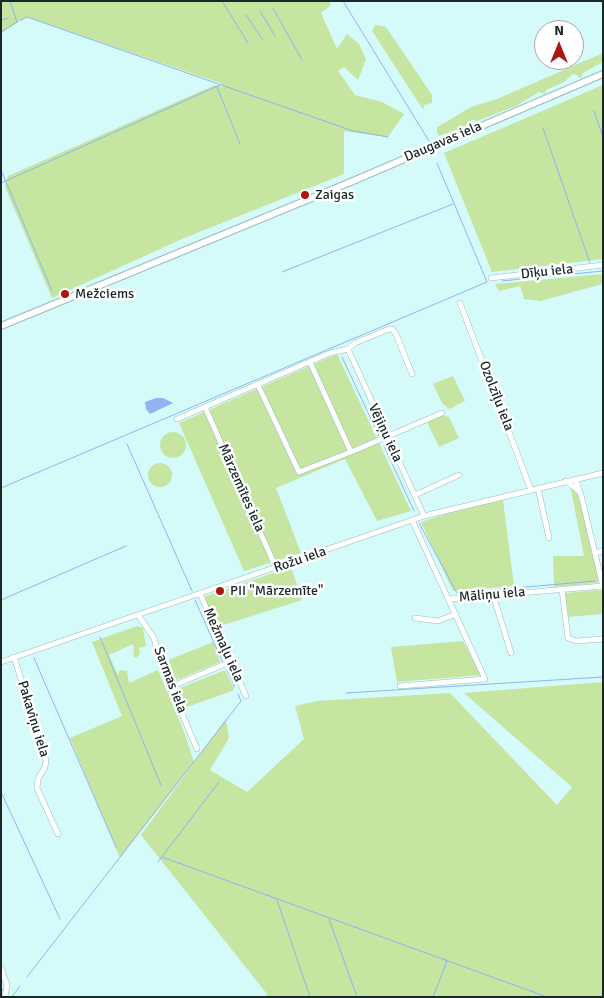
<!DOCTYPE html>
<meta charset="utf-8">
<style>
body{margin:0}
#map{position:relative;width:604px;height:998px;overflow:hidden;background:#d4fbfa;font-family:Signika,sans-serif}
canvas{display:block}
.frame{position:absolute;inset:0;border:2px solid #1a2828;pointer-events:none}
.north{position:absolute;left:534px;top:20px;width:50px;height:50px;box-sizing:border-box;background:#fff;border:1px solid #a3a9a9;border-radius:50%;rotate:0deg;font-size:14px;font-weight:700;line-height:20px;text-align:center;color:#1a2828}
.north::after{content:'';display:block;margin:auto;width:18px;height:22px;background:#a91613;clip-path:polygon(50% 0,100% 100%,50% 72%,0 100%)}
</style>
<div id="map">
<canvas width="604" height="998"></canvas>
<div class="frame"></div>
<div class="north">N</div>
</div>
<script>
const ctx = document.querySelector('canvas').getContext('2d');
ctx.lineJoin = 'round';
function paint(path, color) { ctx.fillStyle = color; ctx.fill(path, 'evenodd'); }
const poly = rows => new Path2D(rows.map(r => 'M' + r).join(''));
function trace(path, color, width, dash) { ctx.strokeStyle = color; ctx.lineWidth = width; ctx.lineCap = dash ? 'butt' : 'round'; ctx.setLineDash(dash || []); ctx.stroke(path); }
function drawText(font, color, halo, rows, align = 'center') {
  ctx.font = font + ' Signika,sans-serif'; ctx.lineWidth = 5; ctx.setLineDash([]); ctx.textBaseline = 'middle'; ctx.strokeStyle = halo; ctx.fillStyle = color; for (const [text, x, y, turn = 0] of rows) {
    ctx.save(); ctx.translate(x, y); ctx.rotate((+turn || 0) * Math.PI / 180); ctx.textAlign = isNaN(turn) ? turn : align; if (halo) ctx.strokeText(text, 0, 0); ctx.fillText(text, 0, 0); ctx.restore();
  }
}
const green = poly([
 [1,1,329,1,331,5,321,13,337,49,347,34,359,44,366,59,358,80,344,67,338,71,355,95,382,102,404,114,388,137,344,131,344,174,182,239,52,298,5,187,8,176,215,85,222,87,223,84,27,17,1,33],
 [375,25,386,27,432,95,432,103,424,105,424,109,422,108,372,31],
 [603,53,603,62,583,73,581,79,577,75,573,74,564,82,546,90,545,94,539,92,516,106,477,121,472,120,467,126,439,136,437,132,437,127,441,125,471,107,497,99],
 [603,85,603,259,492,272,444,153],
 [603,274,603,284,540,301,524,299,520,286,499,291,495,284],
 [337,354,411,511,377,521,345,459,276,488,301,553,244,571,179,423],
 [453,376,465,401,449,409,442,403,433,384],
 [443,415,449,417,459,438,439,447,427,422],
 '160 445a13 13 0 1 1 26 0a13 13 0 1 1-26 0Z',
 '148 475a12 12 0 1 1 24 0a12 12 0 1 1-24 0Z',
 [570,485,579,496,599,579,597,583,554,587,553,556,584,556],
 [503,500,514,586,453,591,421,522,462,509],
 [291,567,302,600,217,627,205,601,206,596],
 [598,590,602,591,603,596,603,614,566,617,564,596,566,593],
 [137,626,143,628,146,646,139,648,140,654,136,658,134,657,133,644,109,655,118,675,120,670,127,671,129,683,158,670,182,726,194,762,120,858,70,738,122,716,92,642],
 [463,641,481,675,397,682,391,647],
 [213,642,220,662,174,681,166,661],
 [225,670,234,688,232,691,184,708,177,689],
 [603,682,603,997,266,997,267,994,141,835,226,719,229,738,210,770,247,792,304,739,295,706,317,701,450,693,557,805,572,787,464,693]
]);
const water = poly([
 [156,398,163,398,173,403,150,414,146,409,145,402]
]);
const stream = poly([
 [222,1,248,43],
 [343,1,429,141],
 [273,8,302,60],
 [260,11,275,36],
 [246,15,263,40],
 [1,20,8,18],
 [21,20,27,17,353,131,388,137],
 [1,32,17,22,10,1],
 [217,87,240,144],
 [594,111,603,137],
 [543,128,590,263],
 [1,170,52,291],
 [1,183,222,84],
 [282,272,453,204],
 [502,281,603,271],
 [342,357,379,436],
 [127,444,192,591],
 [384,446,414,511],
 [1,488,487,282,437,163],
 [419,523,457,593,595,581],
 [1,600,126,546],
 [195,600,223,663],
 [100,637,161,785],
 [34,658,116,847],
 [227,670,235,687],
 [346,693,603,677],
 [1,792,60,919],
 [162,857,547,997],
 [158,862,219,782],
 [277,900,310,997],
 [329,919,357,997],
 [27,977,241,701,238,694],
 [1,987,3,991],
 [12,997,20,986],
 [433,997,447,961]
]);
const minor = poly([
 [491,278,603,265],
 [460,303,531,490],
 [348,349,424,516],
 [310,362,351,452,442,413],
 [258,385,299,472,351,452],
 [205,407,276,568],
 [177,419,330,353,348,349,355,343,389,329,392,329,396,334,412,374],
 [575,479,581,495,603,587],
 [566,481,580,492],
 [538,488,549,538],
 [415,495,459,475],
 [595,553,603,551],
 [562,590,568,638,576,641,603,639],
 [200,594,246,696],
 [493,595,511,653],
 [450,599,603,586],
 [138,615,154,638,162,667,197,749],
 [415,618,438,621,456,614],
 [14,657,46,760,45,767,38,779,37,788,58,834],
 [1,662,424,516,603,473],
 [400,686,485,679,412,520],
 [170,687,230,662],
 [1,968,7,985,5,997]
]);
const major = poly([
 [1,326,353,181,603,74]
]);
const markers = [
 [305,195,5,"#a91613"],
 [65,294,5,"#a91613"],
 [220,591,5,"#a91613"]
];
const streetNames = [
 ["Daugavas iela",443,142,-23],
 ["Dīķu iela",547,272,-6],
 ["Ozolzīļu iela",496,396,69],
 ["Vējiņu iela",385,433,65],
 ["Mārzemītes iela",241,488,66],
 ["Rožu iela",300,560,-19],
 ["Māliņu iela",492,595,-5],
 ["Mežmaļu iela",223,645,66],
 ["Sarmas iela",170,680,69],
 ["Pakaviņu iela",33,719,73]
];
const poiNames = [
 ["Zaigas",315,195],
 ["Mežciems",75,294],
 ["PII \"Mārzemīte\"",230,591]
];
paint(green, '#c5e5a1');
paint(water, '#90b3f3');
trace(stream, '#90b3f3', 1);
trace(minor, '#98bdbd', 6);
trace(major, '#98bdbd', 8);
trace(minor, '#fff', 5);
trace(major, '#fff', 6);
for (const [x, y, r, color] of markers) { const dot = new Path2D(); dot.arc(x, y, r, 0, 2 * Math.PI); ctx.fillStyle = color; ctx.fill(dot); trace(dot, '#fff', 2); }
drawText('14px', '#1a2828', '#fff', streetNames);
drawText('14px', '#1a2828', '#fff', poiNames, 'left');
</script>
